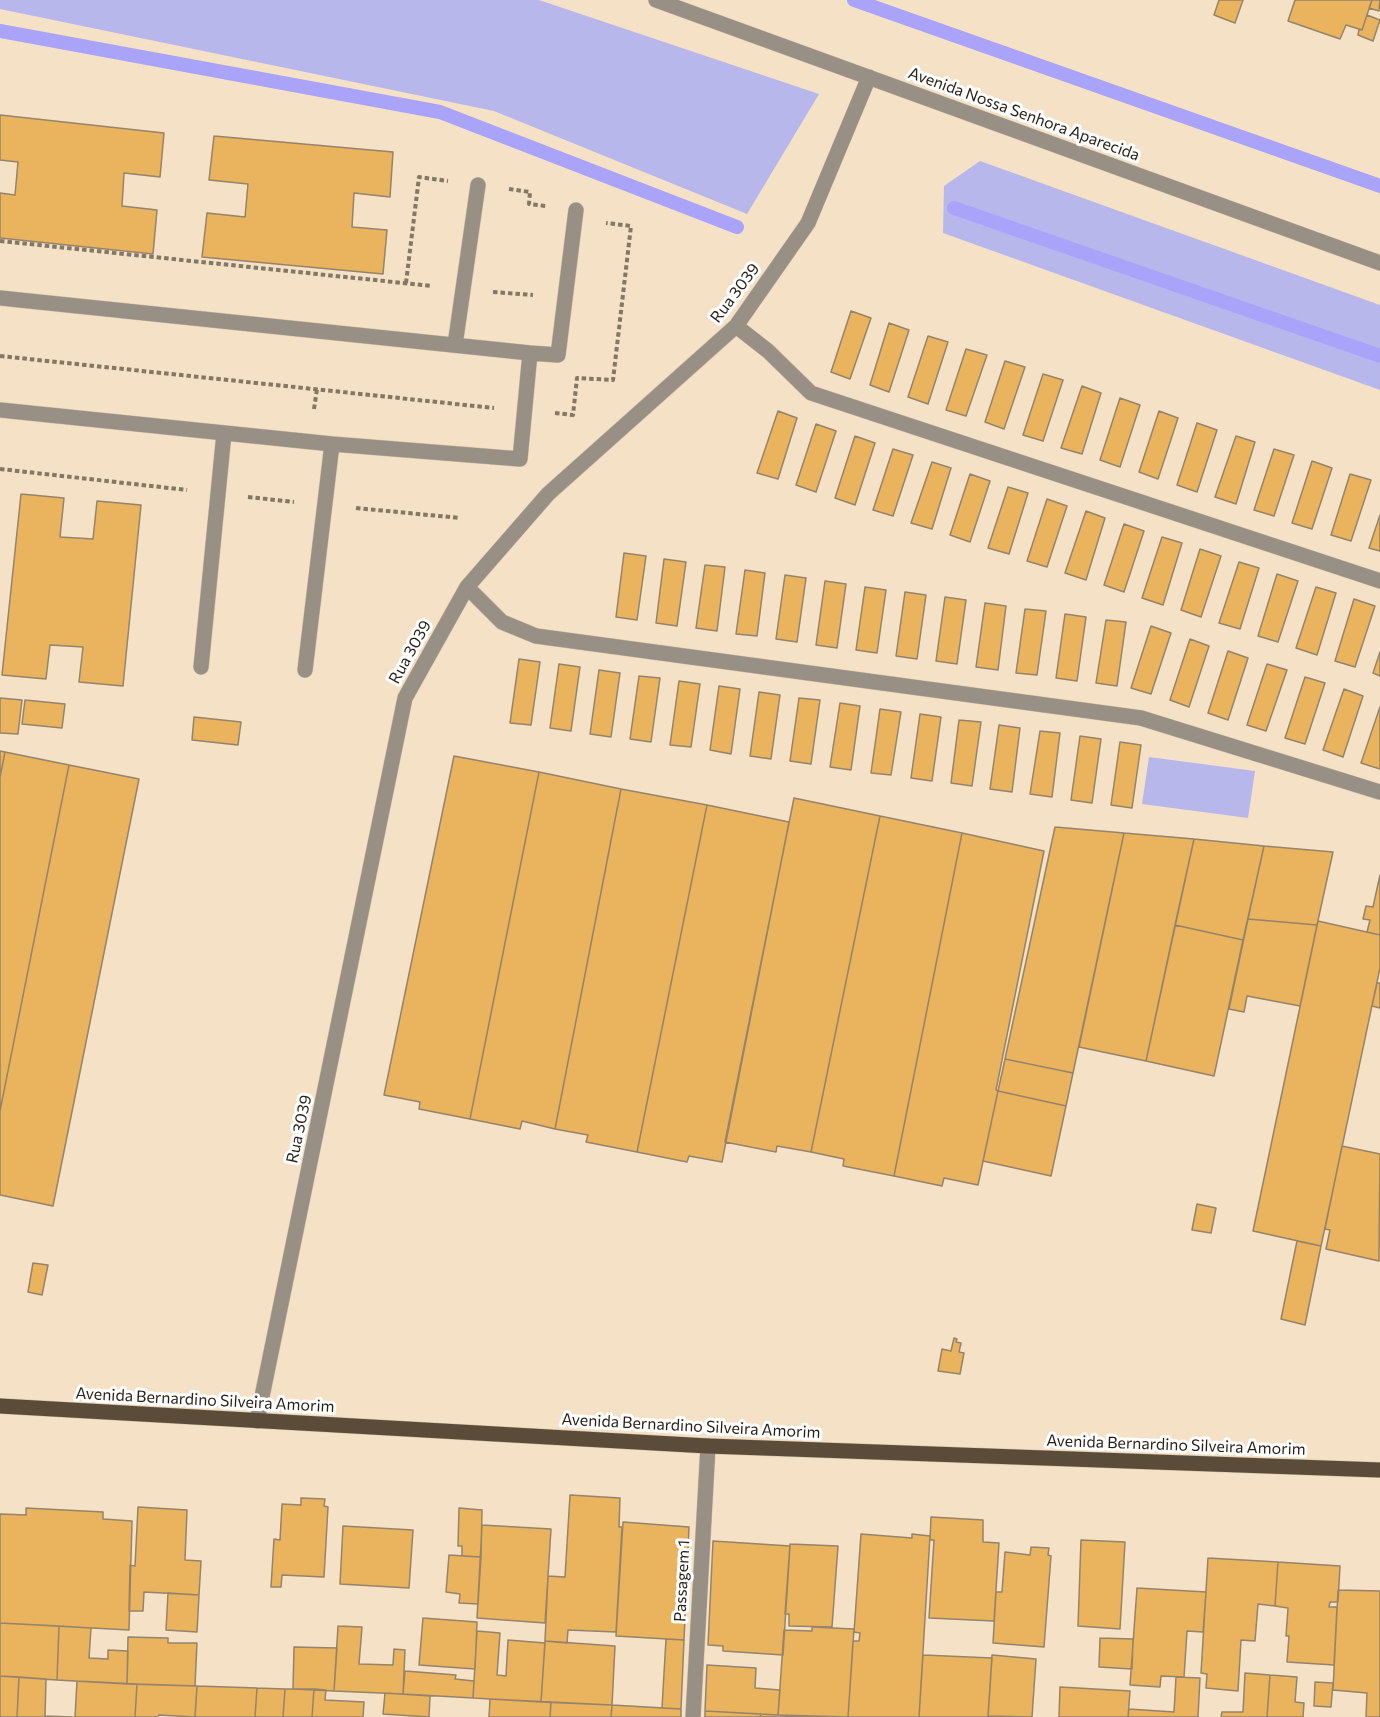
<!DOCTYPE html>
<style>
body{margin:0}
canvas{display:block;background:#f4e1c6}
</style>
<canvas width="1380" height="1717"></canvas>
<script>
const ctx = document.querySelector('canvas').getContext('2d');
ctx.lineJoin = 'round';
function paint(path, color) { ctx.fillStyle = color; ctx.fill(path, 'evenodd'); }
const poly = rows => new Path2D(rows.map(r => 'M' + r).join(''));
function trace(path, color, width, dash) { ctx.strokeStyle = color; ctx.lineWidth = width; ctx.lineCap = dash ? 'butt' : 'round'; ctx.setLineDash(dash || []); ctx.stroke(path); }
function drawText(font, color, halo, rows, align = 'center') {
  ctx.font = font + ' Commissioner,sans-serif'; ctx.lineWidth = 6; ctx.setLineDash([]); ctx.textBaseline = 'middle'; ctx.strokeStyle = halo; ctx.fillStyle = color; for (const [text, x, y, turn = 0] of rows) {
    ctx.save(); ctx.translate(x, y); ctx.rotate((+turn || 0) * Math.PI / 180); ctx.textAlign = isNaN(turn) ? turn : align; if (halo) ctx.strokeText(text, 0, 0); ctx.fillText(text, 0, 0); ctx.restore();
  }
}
const green = poly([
 [0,0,539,0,819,94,747,214,494,111,0,9],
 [980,161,1380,305,1380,390,943,233,944,186],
 [1149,757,1255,771,1248,818,1142,804]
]);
const stream = poly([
 [854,0,1380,186],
 [0,31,440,112,737,227],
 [954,208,1380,356]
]);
const building = poly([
 [1219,0,1243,0,1235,23,1214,15,1219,0],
 [1295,0,1372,0,1362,30,1346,25,1340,39,1288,21,1295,0],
 [1372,0,1380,0,1379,11,1369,8,1372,0],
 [1367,15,1380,20,1373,41,1358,35,1359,29,1362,30,1367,15],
 [0,115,164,133,160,177,124,173,122,206,157,210,153,254,0,238,0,193,15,195,18,162,0,160,0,115],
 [214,136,393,152,390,197,354,193,352,227,387,230,383,274,202,257,207,213,245,217,248,184,209,180,214,136],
 [851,311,871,318,850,379,831,372,851,311],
 [889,323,909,330,889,392,870,385,889,323],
 [928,336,948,342,928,404,908,397,928,336],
 [966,349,987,355,966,416,946,410,966,349],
 [1005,361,1025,367,1004,429,985,422,1005,361],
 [1043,374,1063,380,1043,441,1023,435,1043,374],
 [1082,386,1101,393,1082,454,1061,448,1082,386],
 [1120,398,1140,405,1120,467,1100,460,1120,398],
 [778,411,797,418,778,479,757,473,778,411],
 [1159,411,1178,418,1158,479,1139,472,1159,411],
 [1197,423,1217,430,1197,492,1177,485,1197,423],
 [816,424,836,431,816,492,796,485,816,424],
 [855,436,875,443,855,505,835,498,855,436],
 [1236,436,1255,442,1236,504,1215,497,1236,436],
 [893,449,913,455,893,516,873,510,893,449],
 [1274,449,1294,455,1274,516,1254,510,1274,449],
 [1312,461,1332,468,1312,529,1292,523,1312,461],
 [932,462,951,468,932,529,911,523,932,462],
 [970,474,990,481,970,542,950,535,970,474],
 [1350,474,1371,480,1351,541,1331,535,1350,474],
 [1008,487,1028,493,1009,554,988,548,1008,487],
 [21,494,64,498,60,537,93,539,97,501,141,505,123,686,79,682,83,647,50,645,46,679,2,675,21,494],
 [1047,499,1067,506,1047,567,1027,561,1047,499],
 [1086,511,1105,518,1086,580,1065,573,1086,511],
 [1380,515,1380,551,1369,548,1380,515],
 [1124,524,1144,531,1124,592,1104,585,1124,524],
 [1162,537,1182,543,1163,605,1142,598,1162,537],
 [1200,549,1221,556,1201,617,1181,610,1200,549],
 [624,553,646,556,637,620,616,617,624,553],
 [664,559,686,562,677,626,656,623,664,559],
 [1239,562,1259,568,1240,629,1219,623,1239,562],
 [705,565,725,567,717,631,696,628,705,565],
 [745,570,765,573,757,636,736,634,745,570],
 [1277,574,1298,581,1278,642,1258,636,1277,574],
 [785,575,806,578,797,642,776,639,785,575],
 [825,581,846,584,837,648,816,645,825,581],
 [865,587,886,590,877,653,856,650,865,587],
 [1316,587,1336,593,1317,655,1296,648,1316,587],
 [905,592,926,595,917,659,896,656,905,592],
 [945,597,966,600,957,664,936,661,945,597],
 [1354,599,1375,606,1355,667,1335,661,1354,599],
 [985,603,1006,606,998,670,976,667,985,603],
 [1025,609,1046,611,1037,675,1016,673,1025,609],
 [1065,614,1086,617,1077,681,1056,678,1065,614],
 [1106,620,1126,622,1117,686,1096,683,1106,620],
 [1151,626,1171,633,1151,694,1131,688,1151,626],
 [1190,639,1209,646,1189,707,1170,700,1190,639],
 [1228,651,1248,658,1228,720,1208,713,1228,651],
 [1380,652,1380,676,1373,673,1380,652],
 [519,659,540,662,531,725,510,723,519,659],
 [559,664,580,667,571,731,550,728,559,664],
 [1267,664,1287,670,1266,731,1247,725,1267,664],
 [599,670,620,673,611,737,590,734,599,670],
 [639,676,660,678,651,742,630,739,639,676],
 [1305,677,1325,683,1305,744,1285,738,1305,677],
 [679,681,700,684,691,747,670,745,679,681],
 [719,686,740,689,731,754,710,750,719,686],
 [1344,689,1363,696,1343,757,1323,750,1344,689],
 [759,692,780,695,771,759,750,756,759,692],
 [0,698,22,700,18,734,0,733,0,698],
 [799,698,820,700,811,764,790,761,799,698],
 [25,700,65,704,62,728,22,724,25,700],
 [840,703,860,706,851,770,830,767,840,703],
 [1380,707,1380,769,1361,763,1380,707],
 [880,709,901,712,891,775,871,773,880,709],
 [920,714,941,717,932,781,911,778,920,714],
 [194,717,241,722,238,745,192,740,194,717],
 [959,720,981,722,972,786,951,783,959,720],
 [999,725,1020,728,1012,792,990,789,999,725],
 [1040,731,1060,733,1052,797,1030,794,1040,731],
 [1080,736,1101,739,1092,803,1071,800,1080,736],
 [1120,742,1141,745,1132,808,1111,805,1120,742],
 [0,751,5,752,0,777,0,751],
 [5,752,69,765,0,1111,0,777,5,752],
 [454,756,539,772,470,1119,419,1109,420,1102,384,1095,454,756],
 [69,765,139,779,53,1206,0,1195,0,1111,69,765],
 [539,772,621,789,555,1129,522,1121,520,1129,470,1119,539,772],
 [621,789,707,805,637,1152,586,1142,588,1135,555,1129,621,789],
 [794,798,880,816,811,1152,777,1146,776,1152,725,1142,794,798],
 [707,805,789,822,722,1162,689,1156,687,1162,637,1152,707,805],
 [880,816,962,833,894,1176,843,1166,844,1159,811,1152,880,816],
 [1055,827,1124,833,1073,1073,1005,1059,1055,827],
 [962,833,1044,851,996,1090,998,1091,978,1185,944,1178,942,1186,894,1176,962,833],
 [1124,833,1194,839,1146,1061,1079,1047,1124,833],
 [1194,839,1264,846,1243,940,1175,925,1194,839],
 [1264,846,1333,852,1317,925,1248,919,1264,846],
 [1380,875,1380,935,1367,932,1370,920,1363,919,1366,906,1373,907,1380,875],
 [1248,919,1317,925,1300,1006,1247,996,1244,1012,1229,1009,1248,919],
 [1318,921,1380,935,1380,968,1321,1246,1253,1231,1318,921],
 [1175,925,1243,940,1214,1076,1146,1061,1175,925],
 [1377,983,1380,983,1380,1008,1372,1006,1377,983],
 [1005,1059,1073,1073,1066,1106,998,1091,1005,1059],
 [998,1091,1066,1106,1051,1176,983,1161,998,1091],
 [1342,1146,1380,1154,1379,1261,1326,1249,1330,1230,1325,1229,1342,1146],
 [1197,1204,1216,1208,1211,1233,1192,1230,1197,1204],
 [1297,1241,1321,1246,1305,1325,1281,1319,1297,1241],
 [33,1263,48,1265,42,1295,28,1292,33,1263],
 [954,1338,957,1339,956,1342,961,1343,959,1352,964,1353,960,1374,938,1371,942,1349,951,1351,954,1338],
 [570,1495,620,1498,619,1527,622,1527,616,1632,568,1630,567,1643,545,1641,548,1576,565,1577,570,1495],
 [301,1498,325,1499,324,1506,328,1507,324,1577,282,1575,281,1587,271,1587,274,1539,280,1540,282,1504,301,1505,301,1498],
 [138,1507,187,1510,185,1560,201,1561,199,1595,144,1592,143,1611,129,1611,130,1565,135,1566,138,1507],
 [26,1508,103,1512,103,1519,132,1521,129,1630,0,1623,0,1514,26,1515,26,1508],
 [459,1508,482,1510,481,1557,462,1556,462,1546,458,1546,459,1508],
 [931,1517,983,1520,983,1542,999,1543,994,1621,929,1618,934,1540,930,1540,931,1517],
 [623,1522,689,1527,684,1640,616,1636,623,1522],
 [482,1525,551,1529,545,1623,477,1618,482,1525],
 [343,1526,413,1530,409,1588,340,1584,343,1526],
 [861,1534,912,1538,912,1534,930,1536,919,1717,848,1717,853,1641,859,1641,860,1633,854,1632,861,1534],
 [1081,1540,1125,1542,1120,1629,1078,1626,1081,1540],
 [713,1541,790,1546,783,1655,723,1651,723,1646,708,1645,713,1541],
 [790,1544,838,1546,832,1627,789,1626,789,1614,785,1614,790,1544],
 [1031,1547,1049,1548,1048,1555,1051,1556,1044,1647,993,1643,996,1592,1002,1592,1005,1552,1030,1555,1031,1547],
 [449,1555,481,1557,478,1604,459,1603,460,1594,446,1592,449,1555],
 [1208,1558,1278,1562,1275,1606,1258,1604,1255,1641,1241,1640,1238,1691,1206,1688,1207,1674,1201,1673,1208,1558],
 [1278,1562,1340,1566,1338,1602,1330,1602,1329,1607,1337,1607,1334,1665,1287,1662,1289,1636,1286,1636,1288,1608,1275,1606,1278,1562],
 [1137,1588,1206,1592,1203,1632,1187,1631,1184,1677,1161,1676,1160,1687,1130,1685,1137,1588],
 [1338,1590,1380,1591,1380,1717,1366,1717,1367,1693,1333,1690,1338,1590],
 [168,1593,199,1595,197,1632,166,1630,168,1593],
 [423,1618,477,1622,475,1669,419,1665,423,1618],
 [0,1623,59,1626,57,1680,0,1676,0,1623],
 [59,1626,91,1628,89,1658,108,1659,108,1650,128,1651,127,1684,57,1680,59,1626],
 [338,1626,362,1627,359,1664,393,1665,394,1649,405,1650,403,1694,334,1691,338,1626],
 [812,1627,854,1629,848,1717,778,1715,784,1630,812,1631,812,1627],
 [477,1631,500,1633,497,1675,506,1676,508,1640,545,1643,541,1702,473,1698,477,1631],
 [128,1637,168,1638,168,1643,197,1643,195,1686,127,1684,128,1637],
 [1100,1638,1133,1639,1132,1669,1099,1667,1100,1638],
 [666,1639,684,1640,681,1709,662,1708,666,1639],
 [545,1641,615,1646,612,1705,541,1702,545,1641],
 [294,1647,337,1648,334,1691,293,1689,294,1647],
 [923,1655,992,1658,988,1717,919,1717,923,1655],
 [992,1655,1036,1659,1032,1717,988,1716,992,1655],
 [707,1665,756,1668,755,1688,780,1690,778,1715,705,1711,707,1665],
 [405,1671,456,1675,455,1679,474,1681,473,1698,403,1694,405,1671],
 [1245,1673,1270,1675,1267,1717,1221,1717,1222,1712,1243,1712,1245,1673],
 [1270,1675,1297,1677,1295,1702,1304,1703,1303,1717,1267,1717,1270,1675],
 [0,1676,19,1677,17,1717,0,1717,0,1676],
 [19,1677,46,1679,45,1716,73,1717,17,1717,19,1677],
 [1176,1677,1200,1678,1198,1717,1128,1717,1129,1709,1174,1712,1176,1677],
 [77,1681,137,1684,135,1717,75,1717,77,1681],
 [1315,1682,1333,1683,1331,1707,1314,1706,1315,1682],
 [137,1684,197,1686,195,1717,159,1715,158,1717,135,1717,137,1684],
 [197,1686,257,1688,255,1717,195,1717,197,1686],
 [1060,1687,1130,1691,1128,1717,1059,1717,1060,1687],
 [257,1688,285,1689,283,1717,255,1717,257,1688],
 [285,1689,314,1689,312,1717,283,1717,285,1689],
 [314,1689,326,1690,325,1700,364,1702,363,1717,312,1717,314,1689],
 [385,1693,430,1696,429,1717,383,1714,385,1693],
 [490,1699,551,1702,550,1717,489,1717,490,1699],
 [551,1702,612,1705,611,1717,550,1717,551,1702],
 [612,1705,681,1709,681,1717,611,1717,612,1705],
 [705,1711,761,1714,760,1717,705,1717,705,1711],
 [761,1714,778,1715,817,1717,760,1717,761,1714]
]);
const path = poly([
 [509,189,530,192,529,204,546,206],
 [0,241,432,286],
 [406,283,419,177,448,181],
 [493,292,533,295],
 [0,356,494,408],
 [314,409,317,389],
 [555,413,573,415,577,378,613,380,631,226,606,223],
 [0,469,187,490],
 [248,497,294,502],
 [356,508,460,518]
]);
const minor = poly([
 [656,0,1380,263],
 [0,298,530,353,520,459,332,444,0,410],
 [736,326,768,351,811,393,1380,581],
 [455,345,478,185],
 [530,353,558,355,576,210],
 [467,587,502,622,536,636,1141,718,1380,792],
 [201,667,224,433],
 [305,670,332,444],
 [257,1421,405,698,467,587,548,494,736,326,808,223,869,77],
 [693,1717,708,1446]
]);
const major = poly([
 [0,1406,708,1446,1380,1470]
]);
const streetNames = [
 ["Avenida Nossa Senhora Aparecida",1024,114,20],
 ["Rua 3039",735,293,-53],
 ["Rua 3039",410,652,-61],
 ["Rua 3039",299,1129,-78],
 ["Avenida Bernardino Silveira Amorim",205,1400,3],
 ["Avenida Bernardino Silveira Amorim",691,1426,3],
 ["Avenida Bernardino Silveira Amorim",1176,1445,2],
 ["Passagem 1",682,1581,-87]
];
paint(green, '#b8b7ec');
trace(stream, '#a9a4f9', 14);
paint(building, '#eab35e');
trace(building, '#95846b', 1.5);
trace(minor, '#cfbea6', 16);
trace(major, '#cfbea6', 16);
trace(path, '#837765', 4, [4.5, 3]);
trace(minor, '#989085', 15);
trace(major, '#5a4c39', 15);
drawText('16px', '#261f16', '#fff', streetNames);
</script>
